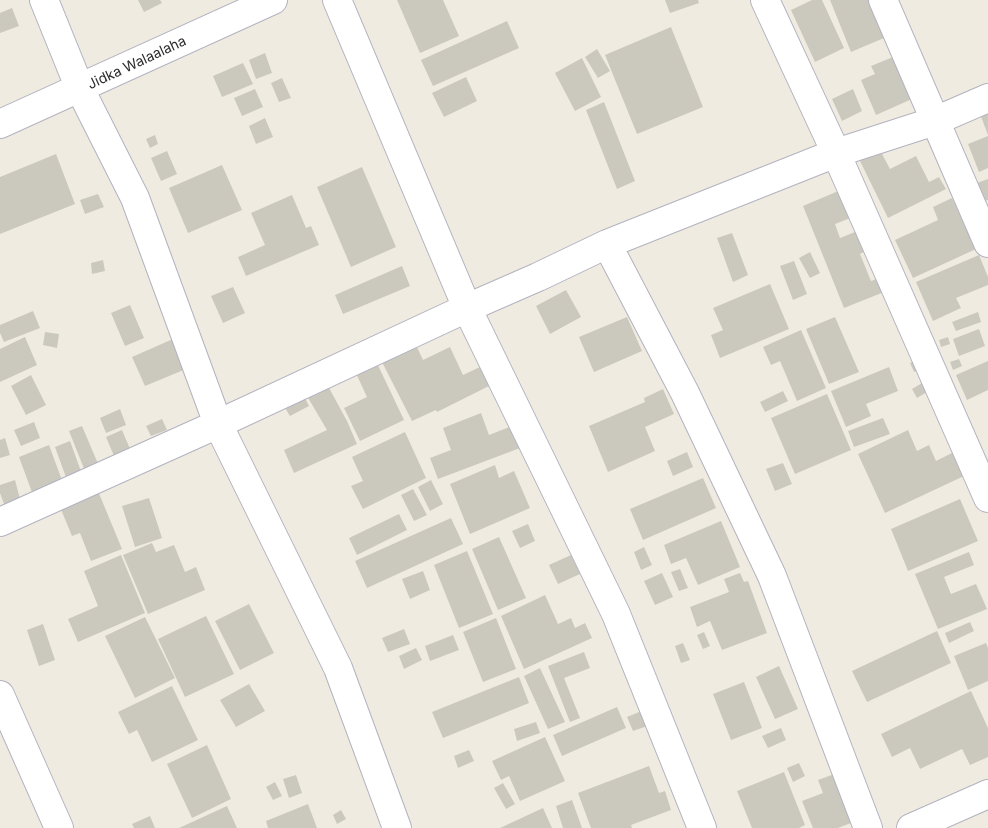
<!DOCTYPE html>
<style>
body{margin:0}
canvas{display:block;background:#efebe0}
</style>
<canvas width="988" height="828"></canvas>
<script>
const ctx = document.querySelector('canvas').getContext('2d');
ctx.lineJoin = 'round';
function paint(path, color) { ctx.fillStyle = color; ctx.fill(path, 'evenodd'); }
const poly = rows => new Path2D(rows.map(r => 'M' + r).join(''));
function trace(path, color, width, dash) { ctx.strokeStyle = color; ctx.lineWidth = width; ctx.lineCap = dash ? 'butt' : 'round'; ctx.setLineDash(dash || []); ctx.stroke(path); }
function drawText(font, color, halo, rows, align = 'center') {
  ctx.font = font + ' Inter,sans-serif'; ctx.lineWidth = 4.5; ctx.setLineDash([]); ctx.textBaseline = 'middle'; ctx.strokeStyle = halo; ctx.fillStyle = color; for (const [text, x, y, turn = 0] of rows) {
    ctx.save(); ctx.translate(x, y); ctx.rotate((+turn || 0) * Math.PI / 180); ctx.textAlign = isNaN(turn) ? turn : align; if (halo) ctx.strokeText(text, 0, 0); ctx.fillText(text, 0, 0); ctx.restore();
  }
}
const building = poly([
 [138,0,160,0,162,3,144,12],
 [397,0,443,0,459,36,420,53],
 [665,0,698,0,699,3,670,13],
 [812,0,822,0,844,48,815,62,791,10],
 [830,0,869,0,884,38,851,52],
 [12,8,19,26,0,33,0,13],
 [507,21,519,48,433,86,421,60],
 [671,27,703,107,637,134,605,55],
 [597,49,610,71,598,78,585,57],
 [265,53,272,73,256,79,249,60],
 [893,57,912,99,876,115,861,80,875,74,871,66],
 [582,58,601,97,575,111,555,73],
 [243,63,253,84,222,97,213,76],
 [466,77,477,101,444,117,432,93],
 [282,78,291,98,279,102,271,83],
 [255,89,263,107,242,116,234,98],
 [853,89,862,111,842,121,832,99],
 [604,102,635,181,617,189,586,110],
 [988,102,988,135,977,106],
 [265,118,273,137,256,144,249,126],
 [155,135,158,144,150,148,146,139],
 [988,136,988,168,979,172,968,144],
 [880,150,890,169,916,156,929,182,939,177,946,189,888,218,860,161],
 [167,151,177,174,161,181,151,158],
 [56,154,75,204,0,234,0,177],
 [222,165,242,210,188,233,169,188],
 [362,167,396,247,351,267,317,187],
 [988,179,988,200,984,201,977,183],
 [843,189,853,217,835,224,840,238,860,230,868,250,860,254,871,281,879,278,884,292,844,308,803,206],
 [98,194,104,207,85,214,80,200],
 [292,195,306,228,311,226,319,245,246,276,238,257,265,245,251,213],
 [952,198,976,249,913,278,895,240,938,220,933,207],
 [732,233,748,275,733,282,717,238],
 [810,252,820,273,810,278,799,258],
 [979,255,988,277,988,285,956,298,961,308,933,321,916,282],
 [103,260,105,271,92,274,91,263],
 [794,261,807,294,793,300,780,266],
 [402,266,410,286,343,314,335,295],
 [770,284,789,329,720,358,711,335,723,330,713,308],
 [233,287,245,313,223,323,211,296],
 [566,290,581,317,550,334,536,306],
 [130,305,144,338,125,346,111,313],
 [33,311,40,328,4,342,0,333,0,325],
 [978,312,981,322,956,331,952,322],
 [627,317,642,351,594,372,579,337],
 [835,317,859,372,829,384,806,329],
 [979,329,985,346,959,356,953,339],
 [801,330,826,388,797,401,780,361,771,365,763,347],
 [45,332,59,334,57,348,43,345],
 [25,337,37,365,0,382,0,349],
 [948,337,950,344,941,347,939,340],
 [173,339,186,369,145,386,132,357],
 [416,345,423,360,450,347,463,375,480,367,489,386,437,412,436,410,412,421,382,362],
 [375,359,404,420,360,441,344,408,367,397,354,369],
 [959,359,962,366,953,370,950,362],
 [917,360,921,369,914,372,910,363],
 [988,361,988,390,967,400,956,375],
 [889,367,898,391,866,404,871,416,846,427,831,391],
 [31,375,46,405,26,415,11,386],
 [922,383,927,392,917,398,912,389],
 [328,386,347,421,357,444,294,473,284,450,327,430,307,396],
 [663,389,674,414,645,427,655,451,608,472,589,426,645,402,644,398],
 [783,391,788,401,765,412,760,402],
 [827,394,851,450,795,474,771,418],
 [304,396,309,406,290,416,284,406],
 [120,409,126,425,106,433,100,418],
 [481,413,489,435,512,426,520,448,438,479,430,458,451,450,443,428],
 [883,418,890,434,854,447,848,431],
 [162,419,167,430,151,436,146,426],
 [34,422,40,438,21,446,14,430],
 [82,426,99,466,85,471,69,431],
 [122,430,130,449,114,456,106,437],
 [908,430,917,451,929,445,936,461,954,452,964,476,885,513,858,454],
 [405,432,426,478,363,509,351,486,363,481,352,457],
 [5,438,10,455,0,458,0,440],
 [70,441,82,474,67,480,55,447],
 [49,445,63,483,33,495,19,457],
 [687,452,693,467,673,476,667,461],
 [783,463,792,484,775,491,766,469],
 [495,465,499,478,514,471,530,508,470,534,450,484],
 [703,478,716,508,643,540,630,509],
 [15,480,20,499,4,504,0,493,0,485],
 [431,480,443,504,430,511,418,487],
 [413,489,427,515,414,521,401,495],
 [98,491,122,549,91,561,80,533,72,536,60,507],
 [149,498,162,538,135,547,122,506],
 [960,499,978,541,908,571,891,529],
 [399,514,407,530,357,555,349,538],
 [451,518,463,544,367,588,355,561],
 [721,521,740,567,698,585,686,558,671,564,664,545],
 [528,524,535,541,520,548,512,531],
 [499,537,526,598,498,610,472,549],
 [152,543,156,552,174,545,185,572,196,567,205,590,148,614,123,555],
 [644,547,652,565,641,570,634,552],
 [467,551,493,614,459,628,434,565],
 [969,552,974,565,944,577,951,594,976,584,987,609,938,629,915,574],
 [121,555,145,613,78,642,68,619,98,606,84,571],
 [571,555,580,574,558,584,549,565],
 [680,569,688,588,679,591,671,572],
 [423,571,430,590,410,599,402,579],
 [662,573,673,597,655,605,644,581],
 [740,573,744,582,748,581,767,633,722,650,710,621,697,627,690,607,729,592,724,579],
 [545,595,558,624,571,618,575,628,585,623,592,638,524,669,501,616],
 [249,604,274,653,240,670,215,621],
 [206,616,234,674,185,697,158,639],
 [145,617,175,678,135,698,105,636],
 [496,618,516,669,483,682,463,632],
 [970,622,974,631,949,643,945,633],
 [43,624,55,660,39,666,27,630],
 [404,629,410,644,388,652,382,638],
 [937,631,951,663,867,702,852,671],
 [704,632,710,646,703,649,697,635],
 [453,635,459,650,430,661,425,646],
 [683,643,690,660,681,663,675,646],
 [986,643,988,648,988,681,968,690,954,656],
 [416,648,422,660,404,669,399,656],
 [584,652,590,668,564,678,580,718,570,722,548,666],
 [779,666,798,709,775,719,756,677],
 [540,668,565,722,548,729,524,676],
 [519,677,529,703,443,738,432,712],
 [744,682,762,728,731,740,713,694],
 [249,684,265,711,236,727,220,700],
 [172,686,198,740,152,762,137,730,129,734,118,712],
 [971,691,988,728,988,757,970,765,962,749,920,769,910,748,892,757,881,734],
 [617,707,626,728,562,756,553,735],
 [644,710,650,725,633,731,627,717],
 [536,722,540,733,517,741,514,729],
 [781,728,786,740,768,748,762,736],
 [545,737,565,781,520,801,509,776,501,780,492,761],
 [207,745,231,799,192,818,167,764],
 [469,750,474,761,458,768,454,756],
 [799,763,805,776,793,782,787,768],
 [649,766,659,793,665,791,671,810,631,825,632,828,591,828,578,793],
 [784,772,805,825,799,828,752,828,737,791],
 [837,773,856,821,838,828,813,828,802,801,823,793,818,780],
 [296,775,302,793,289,798,283,779],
 [275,782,282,796,273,800,266,787],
 [503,783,515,804,506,809,494,788],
 [572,800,582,828,563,828,556,806],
 [308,804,317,828,268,828,266,821],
 [227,806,237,828,179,828],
 [543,808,552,828,500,828],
 [341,810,346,819,337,824,333,815],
 [150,816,155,828,134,828,132,824]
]);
const street = poly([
 [44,0,80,89,135,198,218,424,338,668,397,828],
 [337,0,467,308,616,614,702,828],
 [765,0,836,153,988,498],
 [883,0,988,243],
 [0,124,273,0],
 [607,244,685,393,772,576,868,828],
 [0,522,218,424,467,308,538,277,607,244,836,153,935,121,988,98],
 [911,828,988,794]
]);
const secondary = poly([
 [0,695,59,828]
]);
const streetNames = [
 ["Jidka Walaalaha",137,63,-25]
];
paint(building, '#cbc9be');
trace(street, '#b3b3c1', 30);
trace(secondary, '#b3b3c1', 30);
trace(street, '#fff', 28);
trace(secondary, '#fff', 28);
drawText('14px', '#2d2d2d', '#fff', streetNames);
</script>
